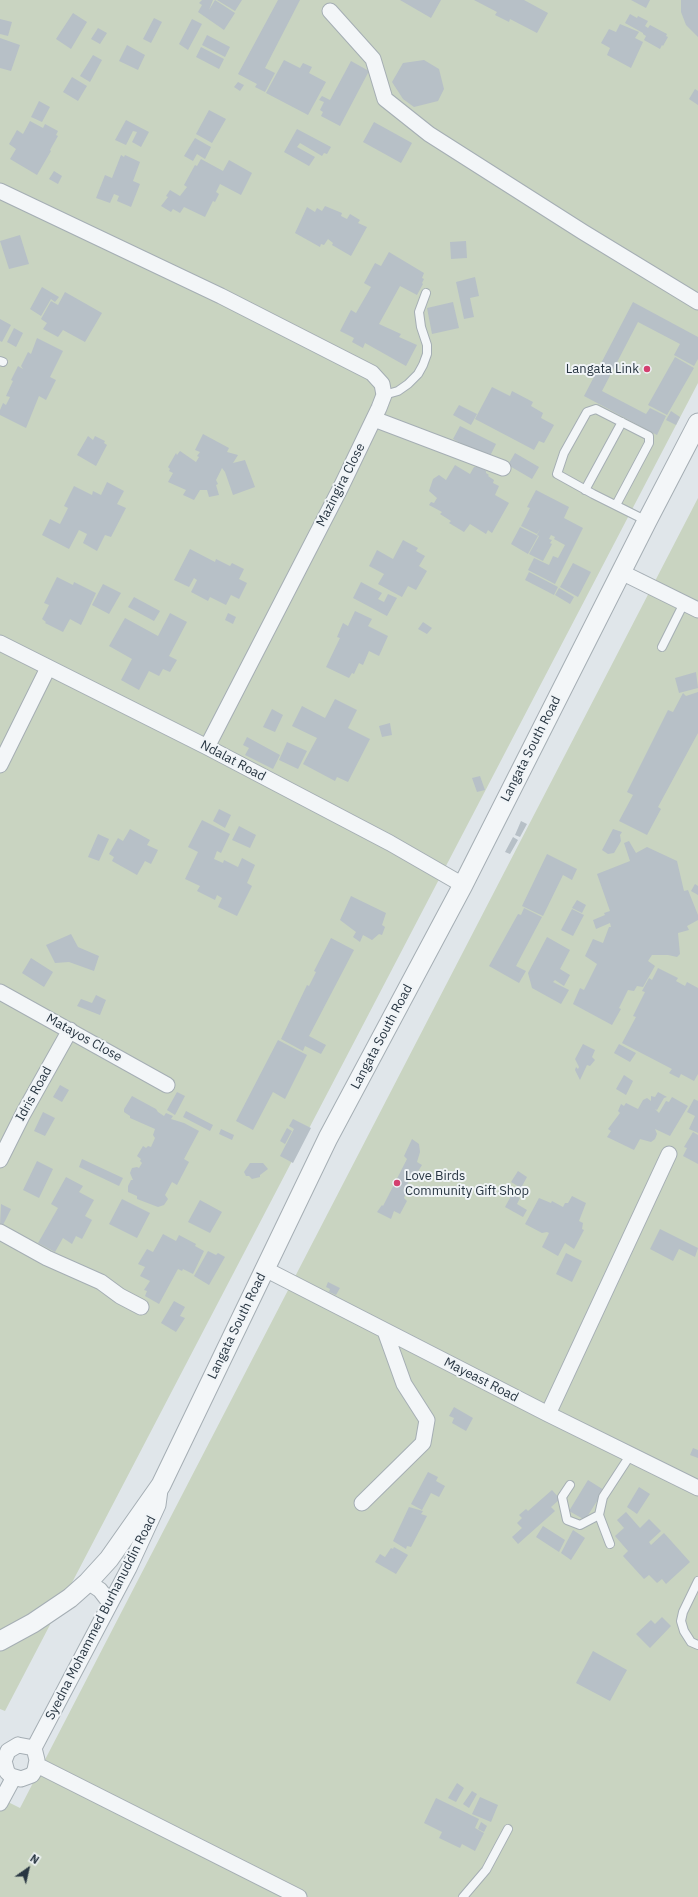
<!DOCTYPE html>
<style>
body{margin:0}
#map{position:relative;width:698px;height:1897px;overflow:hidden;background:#e0e6ea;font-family:"IBM Plex Sans",sans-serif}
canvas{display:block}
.north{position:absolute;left:8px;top:1849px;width:40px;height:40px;-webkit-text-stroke:3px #f0f4f7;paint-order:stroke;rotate:34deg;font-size:11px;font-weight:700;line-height:16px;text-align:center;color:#283642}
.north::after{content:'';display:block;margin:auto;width:14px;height:18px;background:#283642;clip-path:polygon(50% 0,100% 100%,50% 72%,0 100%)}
</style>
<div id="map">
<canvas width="698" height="1897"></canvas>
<div class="north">N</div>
</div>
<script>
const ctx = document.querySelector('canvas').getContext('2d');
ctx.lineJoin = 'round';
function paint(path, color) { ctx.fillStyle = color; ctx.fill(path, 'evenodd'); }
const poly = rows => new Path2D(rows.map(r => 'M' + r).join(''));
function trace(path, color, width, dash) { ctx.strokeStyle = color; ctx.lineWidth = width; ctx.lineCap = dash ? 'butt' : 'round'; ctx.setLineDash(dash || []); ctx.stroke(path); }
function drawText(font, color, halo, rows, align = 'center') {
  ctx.font = font + ' "IBM Plex Sans",sans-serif'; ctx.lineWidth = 4; ctx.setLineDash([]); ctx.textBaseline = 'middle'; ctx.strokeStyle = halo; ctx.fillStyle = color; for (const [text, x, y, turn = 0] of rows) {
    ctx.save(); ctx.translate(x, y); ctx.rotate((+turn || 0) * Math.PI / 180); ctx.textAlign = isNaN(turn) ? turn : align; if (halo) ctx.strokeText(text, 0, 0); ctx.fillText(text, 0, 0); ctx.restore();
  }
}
const green = poly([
 [0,0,698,0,698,383,5,1711,0,1709],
 [698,498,698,1897,0,1897,0,1798,20,1808]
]);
const building = poly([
 [202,0,213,0,209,10,215,0,235,13,224,30,198,12,202,5,199,3],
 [217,0,242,0,235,11],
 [278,0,300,0,265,68,275,73,265,92,255,87,257,84,238,74],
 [400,0,441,0,431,18],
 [474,0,524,0,548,13,537,33,510,19,509,22,495,15,497,12],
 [631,0,650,0,646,8],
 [681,0,698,0,698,37,686,25,681,12],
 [73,13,87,22,71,49,56,39],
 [630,14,637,18,638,16,648,21,645,26,648,28,650,25,667,34,666,36,668,37,663,46,662,45,660,49,644,40,646,36,643,34,643,33,625,23],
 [154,18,162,22,151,43,143,39],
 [0,19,12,22,8,36,0,34],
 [192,19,202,24,188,50,179,44],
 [620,24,639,32,635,38,643,42,631,68,607,55,610,48,601,43,609,29,616,32],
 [98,28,107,33,100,44,91,39],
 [207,35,230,47,225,57,202,45],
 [0,38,20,45,11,71,0,68],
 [127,45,145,55,138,70,119,61],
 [201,47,224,59,219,69,196,57],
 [93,55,102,60,90,82,80,76],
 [284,60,300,68,303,63,312,67,309,73,326,82,308,115,266,93],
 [424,60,439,69,444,89,438,101,414,107,403,99,392,82,403,63],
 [351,61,369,71,340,126,321,116,323,112,320,110,324,102,319,100,322,96,330,100],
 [72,77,87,86,78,101,63,92],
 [238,82,244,85,240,91,234,87],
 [695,89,698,91,698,105,689,99],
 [39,101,50,107,42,122,31,117],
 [209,110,226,119,212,143,196,134],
 [126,120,149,132,141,147,132,142,137,132,133,131,126,145,115,140],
 [30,121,43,128,45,124,58,131,56,135,58,136,50,150,51,151,37,175,10,159,16,149,9,144,17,130,23,134],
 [374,122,412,143,401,163,363,142],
 [297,129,331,147,327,154,324,153,322,156,300,143,297,147,315,157,309,166,284,152],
 [195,138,211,147,205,159,197,154,193,161,184,156],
 [121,155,124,157,125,155,140,162,133,181,140,184,131,207,117,201,119,196,114,194,110,203,96,198,105,175,112,178],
 [201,159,223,171,229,160,252,173,241,195,220,184,216,192,219,194,215,202,213,201,205,217,184,207,180,213,173,209,171,212,161,206,168,197,166,196,170,190,180,196,187,187,184,185,195,165,197,166],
 [54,171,62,176,58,184,49,179],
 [325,206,342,213,341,216,347,219,350,214,360,220,358,223,367,227,351,256,332,245,333,243,328,239,324,245,321,244,320,247,295,233,307,207,315,212,317,208,322,211],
 [20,235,29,264,9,269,0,241],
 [466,241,467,258,451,259,450,242],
 [389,252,424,273,422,278,424,279,422,283,423,284,417,295,400,286,379,324,401,334,399,337,417,345,406,366,365,343,363,348,352,342,354,338,340,331,351,310,356,313,371,287,364,283,375,263,381,266],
 [475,277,479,296,470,298,474,317,464,319,456,282],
 [42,287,59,297,55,302,51,299,41,316,30,309],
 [65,292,102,313,85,342,63,330,58,337,43,329,47,323,41,319,51,301,58,305],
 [453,302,459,328,432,334,427,308],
 [633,302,698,337,698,359,694,366,674,355,680,344,638,322,602,391,646,414,650,408,666,416,657,435,584,396],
 [0,319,11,325,2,342,0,341],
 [14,328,23,333,16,347,7,342],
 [37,338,63,351,50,377,56,380,46,400,39,396,26,428,0,415,0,410,3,403,6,405,10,397,6,396,13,381,11,380,18,366,23,369,21,366,28,352,31,354],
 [675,357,694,368,667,415,648,405],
 [492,387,510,396,512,391,533,402,531,406,543,413,541,418,554,425,544,443,539,441,534,450,475,419],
 [459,405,477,414,471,425,453,415],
 [671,411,680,417,676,425,666,420],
 [460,426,496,444,489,458,453,439],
 [203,434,229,448,227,452,238,455,233,463,245,460,255,487,233,495,225,472,222,468,216,480,218,484,216,485,219,495,209,497,207,490,200,490,194,500,183,495,186,490,168,482,173,473,169,471,170,469,168,467,176,453,177,455,180,451,196,462,199,457,197,456,200,452,195,450],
 [88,436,93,440,95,436,105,441,104,443,107,445,96,466,77,455],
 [515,453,539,467,532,479,508,465],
 [455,465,470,474,474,467,480,467,486,471,486,473,489,475,488,476,494,480,493,483,499,486,495,495,509,503,492,533,488,530,486,534,470,524,464,532,449,523,451,521,440,514,442,512,429,505,431,502,434,503,437,498,429,491,433,479,439,475,446,480],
 [107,482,124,491,117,504,126,508,111,537,105,535,97,551,83,543,87,534,79,530,69,549,42,535,50,519,60,524,68,508,64,506,74,486,92,495,93,491,101,495],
 [536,490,569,507,564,518,583,528,555,584,528,570,534,558,549,565,553,556,558,558,565,545,554,539,555,537,551,535,549,539,552,540,550,543,552,544,543,561,529,554,539,536,537,535,540,529,537,534,521,526,530,508,527,507],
 [520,527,538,536,528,554,511,544],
 [403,540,418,548,416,551,425,556,419,566,427,571,416,590,408,586,402,597,378,584,384,574,369,566,377,550,393,559],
 [190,549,215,562,216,559,230,566,232,563,244,569,239,579,247,583,239,599,231,595,226,605,210,597,208,601,191,592,197,580,194,578,189,587,174,580],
 [573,563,591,572,578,597,560,587],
 [529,572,558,587,554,595,525,580],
 [57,577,73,585,74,582,96,593,81,625,70,619,63,632,45,623,46,622,42,619,49,605,44,603],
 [361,582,382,593,378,599,384,602,388,594,397,598,387,616,353,598],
 [103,584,121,593,109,614,92,605],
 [559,588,574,597,570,604,555,595],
 [134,597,160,611,154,621,128,607],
 [355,611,372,619,368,626,388,636,379,656,369,651,363,665,359,663,354,674,352,673,349,678,326,667,340,638,337,637,343,623,348,626],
 [170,613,187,622,169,656,177,660,170,672,163,669,159,676,149,671,139,690,121,680,132,659,109,646,125,618,158,636],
 [228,613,236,617,233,624,225,620],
 [423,622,432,628,427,634,418,629],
 [696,672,698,688,679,693,675,678],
 [698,692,698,733,658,807,661,809,647,835,619,821,633,795,627,792,668,710,673,712,683,693,686,696],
 [335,699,357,710,348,728,370,739,348,782,337,777,335,781,303,764,317,738,292,726,302,706,325,718],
 [272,709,283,715,275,732,263,727],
 [390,723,392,735,382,737,379,726],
 [247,737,280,755,273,769,245,755,249,748,243,745],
 [287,742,307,751,298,769,279,760],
 [480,776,485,790,477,792,472,778],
 [219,809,231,815,225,828,213,821],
 [202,820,230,834,221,853,217,851,214,859,223,863,224,860,238,867,242,858,255,865,247,883,252,886,237,916,218,907,222,898,217,895,215,900,197,891,200,886,185,879,198,852,188,847],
 [521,821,527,824,520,837,515,835],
 [239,826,256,835,250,848,232,840],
 [130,829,150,840,147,845,158,850,151,864,145,861,137,875,112,861,114,857,109,854,118,838,123,841],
 [613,829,622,832,620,835,621,841,614,853,608,854,602,850],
 [98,834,109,839,99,861,88,857],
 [513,837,518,840,510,854,505,852],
 [629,841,636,853,647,847,677,861,684,891,688,890,698,915,698,920,687,926,689,930,678,933,680,954,677,957,668,955,652,955,648,961,655,966,643,987,637,986,634,991,628,990,619,1008,621,1009,612,1025,573,1004,580,988,584,990,597,964,585,956,593,939,603,943,609,927,611,927,610,923,596,929,593,920,605,915,604,913,610,911,597,874,630,861,624,843],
 [547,854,577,869,572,880,563,875,543,916,522,906],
 [695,884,698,886,698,895,691,891],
 [351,896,386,913,382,925,385,927,382,935,379,934,372,940,363,935,360,942,353,937,356,932,340,920],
 [577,900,586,905,582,913,572,908],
 [524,908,542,917,516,966,526,971,519,983,489,966,518,914,521,915],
 [572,909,584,915,573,936,561,930],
 [71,934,78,947,99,956,94,971,69,962,55,963,46,945],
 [547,937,570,950,560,969,570,975,564,986,555,980,553,982,569,990,561,1004,532,988,528,973],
 [331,938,354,950,309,1036,326,1045,321,1054,305,1046,303,1051,281,1039,307,985,309,986,316,972,314,971],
 [31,958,53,972,44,987,22,973],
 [658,968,678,978,676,981,685,986,687,982,698,988,698,1074,694,1081,681,1074,679,1078,669,1073,672,1069,622,1043,636,1017,633,1016,645,992,642,991,649,978,652,980],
 [96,995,106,1000,100,1015,77,1006,81,999,92,1003],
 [278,1040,307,1055,285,1099,273,1092,253,1130,236,1121],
 [583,1044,595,1050,592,1057,595,1060,590,1066,587,1065,580,1080,575,1070,576,1067,578,1069,579,1067,575,1059],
 [619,1044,636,1053,630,1062,614,1053],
 [624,1075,633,1081,626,1095,616,1089],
 [60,1085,69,1090,62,1102,53,1097],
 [177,1092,185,1096,175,1115,167,1110],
 [658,1092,667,1097,664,1098,657,1110,655,1109,659,1113,666,1101,669,1102,672,1097,688,1106,670,1136,655,1129,657,1134,655,1139,651,1142,640,1139,634,1150,607,1137,611,1131,608,1129,620,1113,618,1111,621,1104,624,1106,626,1103,638,1109,643,1100,647,1098,651,1101,651,1096,655,1097],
 [132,1096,156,1109,158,1112,164,1116,166,1113,173,1116,171,1119,184,1123,199,1131,184,1159,189,1162,177,1185,172,1182,165,1195,168,1199,164,1205,158,1207,137,1199,137,1196,128,1192,128,1186,131,1180,133,1180,130,1173,132,1168,137,1167,139,1168,142,1163,140,1161,141,1159,137,1156,143,1146,146,1148,148,1146,151,1147,155,1138,153,1135,155,1129,130,1118,130,1116,124,1112,124,1109],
 [694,1099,698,1101,698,1133,689,1129,695,1116,687,1112],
 [186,1111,213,1125,210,1131,183,1117],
 [43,1112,55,1118,45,1136,34,1131],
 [293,1119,311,1128,293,1163,280,1156,294,1129,289,1126],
 [287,1128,292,1131,285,1144,280,1141],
 [221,1129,234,1135,232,1140,219,1134],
 [693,1132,698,1135,698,1164,683,1156,687,1148,684,1147],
 [412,1139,419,1144,420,1152,417,1162,422,1165,417,1173,414,1171,406,1187,408,1189,404,1198,407,1201,400,1214,394,1211,391,1219,377,1212,382,1205,383,1206,407,1159,404,1156],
 [82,1159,123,1178,119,1186,79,1167],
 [37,1161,53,1169,39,1198,23,1190],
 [250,1163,263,1163,268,1169,260,1175,260,1177,252,1179,249,1176,246,1176,244,1172],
 [518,1171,527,1177,521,1188,511,1182],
 [66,1177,83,1186,79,1192,94,1200,85,1216,92,1220,82,1239,76,1236,72,1244,63,1238,55,1252,38,1243,58,1208,51,1204],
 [512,1194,520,1198,517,1204,527,1210,523,1217,505,1207],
 [572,1196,586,1203,579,1221,583,1223,582,1229,584,1230,574,1249,565,1243,558,1256,542,1247,549,1233,547,1232,542,1233,525,1224,539,1198,551,1203,552,1201,563,1207,565,1203,568,1203],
 [122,1199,150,1213,137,1238,109,1224],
 [200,1200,222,1212,210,1233,188,1222],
 [1,1204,11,1209,2,1227,0,1226],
 [660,1229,698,1248,695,1257,679,1249,673,1261,650,1249],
 [163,1234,176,1241,179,1235,196,1244,195,1246,204,1251,193,1274,183,1269,182,1271,178,1269,159,1304,145,1296,147,1291,144,1290,150,1281,140,1276,145,1267,138,1264,147,1249,153,1252],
 [208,1251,216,1255,218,1253,225,1257,209,1285,194,1276],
 [566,1253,582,1261,572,1282,556,1274],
 [328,1282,340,1288,336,1295,329,1292,330,1289,326,1287],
 [174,1301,185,1307,180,1316,185,1318,176,1332,161,1323],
 [454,1407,473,1418,466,1431,452,1423,454,1418,449,1416],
 [693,1448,698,1450,698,1458,690,1455],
 [428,1472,438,1477,436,1481,445,1486,439,1497,431,1493,422,1510,411,1504],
 [588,1480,604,1490,585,1520,569,1511],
 [639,1487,650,1494,637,1514,627,1507],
 [552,1490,560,1499,551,1507,555,1511,518,1544,512,1537,522,1528,517,1523,522,1518,519,1515,526,1509,528,1511],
 [409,1507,423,1511,421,1514,427,1516,411,1547,407,1546,406,1549,393,1541],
 [626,1512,640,1528,649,1519,661,1531,649,1542,651,1545,664,1533,690,1562,666,1584,662,1579,657,1583,649,1575,644,1579,623,1556,628,1551,615,1536,624,1528,617,1520],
 [543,1526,565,1540,559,1552,536,1537],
 [573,1530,585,1538,571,1560,561,1553],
 [394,1547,408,1555,396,1574,375,1562,380,1554,385,1557,391,1548,393,1549],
 [662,1617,671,1626,650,1648,636,1634,651,1620,655,1624],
 [593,1651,627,1670,610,1701,576,1683],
 [457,1783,464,1788,456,1802,448,1798],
 [472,1791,477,1794,469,1808,463,1804],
 [480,1797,498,1805,491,1822,472,1814],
 [436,1798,479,1819,475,1828,484,1833,475,1851,462,1844,460,1848,439,1838,442,1832,424,1823],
 [481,1822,487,1826,484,1832,478,1829]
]);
const service = poly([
 [0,361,3,362],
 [384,395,398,391,408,384,418,374,423,365,427,354,427,345,421,327,419,312,426,293],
 [585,490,622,422],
 [616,505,649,443,649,436,596,409,587,412,564,453,557,474,593,494,647,521],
 [662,647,684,603],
 [570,1485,562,1497,567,1520,580,1525,599,1515],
 [610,1544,599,1515,603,1497,631,1454],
 [698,1581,683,1612,681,1621,684,1631,691,1642,698,1645],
 [463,1897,486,1870,508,1829]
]);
const minor = poly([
 [330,11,373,59,385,99,429,134,583,232,698,302],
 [0,191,221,296,372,373,382,384,384,395,379,408,340,489,207,747],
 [374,419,503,468],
 [621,572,698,610],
 [0,643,207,747,390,843,463,885],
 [0,765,48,668],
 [0,992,167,1085],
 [0,1160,23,1114,70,1030],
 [0,1232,47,1258,101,1282,120,1296,141,1307],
 [265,1269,548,1414,698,1488],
 [548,1414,669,1154],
 [362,1503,423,1443,427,1420,404,1384,385,1331],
 [88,1582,100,1590,110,1603],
 [18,1745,34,1748,37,1760,35,1770,32,1775,21,1779,11,1776,7,1772,4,1761,8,1751,18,1745],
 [34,1748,129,1568,158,1505,160,1490],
 [37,1765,299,1897],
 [0,1803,14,1777]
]);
const tertiary = poly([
 [0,1641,33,1623,70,1598,88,1582,109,1559,161,1485,328,1138,463,885,647,521,698,423]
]);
const markers = [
 [647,369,4,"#d4406f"],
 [397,1183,4,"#d4406f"]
];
const poiNames = [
 ["Langata Link",639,369],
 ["Love Birds",405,1176,"left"],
 ["Community Gift Shop",405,1191,"left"]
];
const streetNames = [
 ["Mazingira Close",341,485,-63],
 ["Langata South Road",531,749,-63],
 ["Ndalat Road",233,761,28],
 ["Langata South Road",382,1037,-62],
 ["Matayos Close",84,1038,29],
 ["Idris Road",34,1094,-61],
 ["Langata South Road",237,1326,-64],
 ["Mayeast Road",481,1380,27],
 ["Syedna Mohammed Burhanuddin Road",101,1618,-63]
];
paint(green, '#c9d4c1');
paint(building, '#b7c0c7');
trace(service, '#a5aeb4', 10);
trace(minor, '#a5aeb4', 17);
trace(tertiary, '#a5aeb4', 21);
trace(service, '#f3f6f8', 8);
trace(minor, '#f3f6f8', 15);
trace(tertiary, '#f3f6f8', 19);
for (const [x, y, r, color] of markers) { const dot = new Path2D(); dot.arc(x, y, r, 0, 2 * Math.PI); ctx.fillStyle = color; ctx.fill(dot); trace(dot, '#f0f4f7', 1.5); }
drawText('13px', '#283642', '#f0f4f7', poiNames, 'right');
drawText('13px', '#283642', '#f0f4f7', streetNames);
</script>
